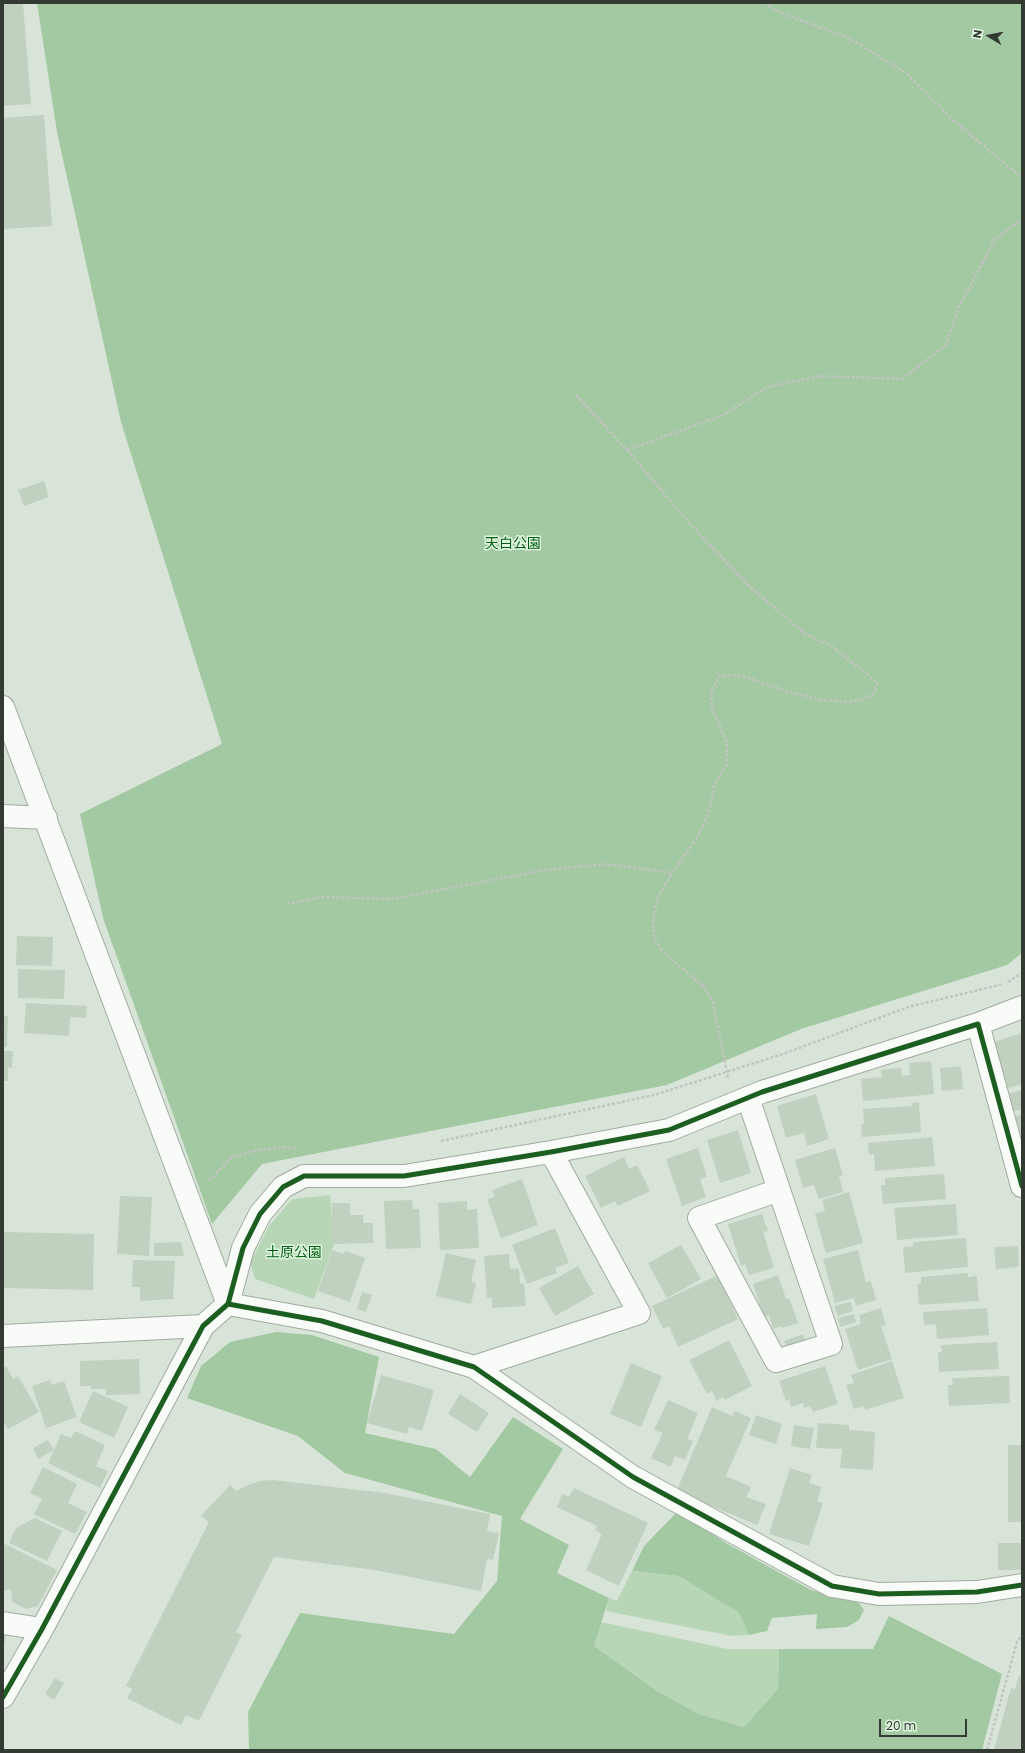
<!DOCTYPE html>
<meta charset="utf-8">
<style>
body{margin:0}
#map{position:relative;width:1025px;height:1753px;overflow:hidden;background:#d9e4d8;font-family:Poppins,sans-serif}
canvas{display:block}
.frame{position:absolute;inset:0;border:4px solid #323a32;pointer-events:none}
.north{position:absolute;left:969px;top:16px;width:40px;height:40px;-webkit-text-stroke:3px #e1f6e0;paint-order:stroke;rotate:280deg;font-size:11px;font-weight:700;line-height:16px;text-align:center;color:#323a32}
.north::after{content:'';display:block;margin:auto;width:14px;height:18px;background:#323a32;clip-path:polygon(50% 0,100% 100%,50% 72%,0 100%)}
.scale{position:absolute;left:879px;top:1719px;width:88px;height:18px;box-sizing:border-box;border:2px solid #323a32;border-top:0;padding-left:5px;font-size:12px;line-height:14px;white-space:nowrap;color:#323a32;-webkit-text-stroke:3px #e1f6e0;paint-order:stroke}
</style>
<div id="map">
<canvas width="1025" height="1753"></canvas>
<div class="frame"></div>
<div class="north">N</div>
<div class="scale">20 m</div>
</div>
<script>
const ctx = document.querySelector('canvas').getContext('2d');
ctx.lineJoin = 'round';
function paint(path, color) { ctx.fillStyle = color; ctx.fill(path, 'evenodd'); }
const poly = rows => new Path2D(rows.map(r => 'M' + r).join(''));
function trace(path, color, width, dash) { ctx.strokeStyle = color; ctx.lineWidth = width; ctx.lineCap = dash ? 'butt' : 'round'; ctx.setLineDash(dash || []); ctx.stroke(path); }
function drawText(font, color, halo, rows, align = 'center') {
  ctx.font = font + ' Poppins,"Noto Sans JP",sans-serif'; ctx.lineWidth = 3; ctx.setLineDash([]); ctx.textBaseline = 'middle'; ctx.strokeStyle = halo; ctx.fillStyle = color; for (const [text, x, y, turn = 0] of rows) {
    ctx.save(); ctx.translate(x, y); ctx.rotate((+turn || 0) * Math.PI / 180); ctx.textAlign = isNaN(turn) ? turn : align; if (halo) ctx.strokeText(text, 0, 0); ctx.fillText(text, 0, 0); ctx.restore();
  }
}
const green = poly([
 [330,1195,334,1244,314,1299,255,1279,250,1263,269,1226,292,1199],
 [632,1571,679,1576,739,1613,749,1635,732,1636,606,1611,609,1598,617,1601],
 [601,1622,728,1649,779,1649,778,1689,744,1727,699,1714,657,1691,594,1646]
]);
const forest = poly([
 [37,3,1022,3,1022,953,1007,965,801,1029,667,1085,262,1164,212,1224,103,918,80,814,222,744,121,422,57,132],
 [276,1332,312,1335,379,1357,365,1433,436,1449,470,1477,513,1417,563,1449,520,1519,569,1545,557,1573,609,1598,594,1646,657,1691,699,1714,744,1727,778,1689,779,1649,873,1649,889,1616,1002,1674,982,1750,249,1750,248,1712,300,1613,454,1634,497,1581,502,1516,345,1473,298,1436,187,1398,201,1366,230,1342],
 [678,1511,726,1543,811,1590,859,1603,864,1610,859,1620,847,1627,816,1629,817,1614,772,1618,767,1631,749,1635,739,1613,679,1576,632,1571,644,1546]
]);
const building = poly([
 [3,3,23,3,31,104,3,106],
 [44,115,52,226,3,229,3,118],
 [44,481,49,497,24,506,18,490],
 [17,936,53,937,52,966,16,965],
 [18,969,65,970,64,999,18,998],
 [26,1003,87,1006,86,1018,70,1017,69,1036,24,1033],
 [3,1016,8,1016,7,1047,3,1047],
 [1022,1033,1022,1084,1005,1089,991,1043],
 [3,1051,13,1051,12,1068,8,1067,8,1081,3,1081],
 [931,1061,934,1094,863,1101,861,1079,882,1077,881,1070,901,1068,902,1076,910,1075,909,1063],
 [961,1066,963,1089,942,1091,940,1068],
 [1022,1090,1022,1109,1012,1112,1007,1094],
 [816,1094,829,1139,807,1146,804,1133,786,1138,777,1106],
 [919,1102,921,1132,862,1137,861,1125,864,1124,863,1109,912,1106,912,1103],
 [1022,1115,1022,1133,1020,1133,1015,1116],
 [738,1130,751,1173,720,1183,707,1140],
 [932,1137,935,1166,875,1171,874,1154,869,1155,868,1143],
 [698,1148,707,1177,700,1179,706,1197,682,1206,666,1159],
 [835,1148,843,1175,839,1176,843,1192,819,1199,814,1185,803,1188,795,1160],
 [624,1157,629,1169,637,1165,650,1191,618,1206,615,1201,601,1208,585,1176],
 [944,1174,946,1199,883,1204,881,1185,885,1185,885,1178],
 [522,1179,538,1225,501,1238,487,1199,495,1197,492,1190],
 [849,1192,863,1243,826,1253,815,1214,825,1211,822,1200],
 [120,1196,152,1197,149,1256,117,1254],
 [412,1200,413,1209,419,1209,421,1248,386,1249,384,1201],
 [467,1201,467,1210,477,1209,479,1248,440,1250,438,1203],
 [332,1203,350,1203,350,1215,363,1215,363,1223,373,1223,373,1243,332,1244],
 [956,1204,958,1235,897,1240,894,1208],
 [762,1214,768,1231,763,1232,774,1268,749,1275,745,1264,741,1266,728,1224],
 [555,1228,569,1263,555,1268,557,1273,527,1284,512,1245],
 [3,1232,94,1234,93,1290,3,1288],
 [966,1238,968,1267,905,1273,903,1247,913,1246,913,1242],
 [181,1242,184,1256,154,1256,154,1243],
 [681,1245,701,1279,667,1298,648,1263],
 [1018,1246,1019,1267,996,1269,994,1247],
 [332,1250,344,1254,345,1251,365,1258,350,1302,318,1291],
 [858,1250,866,1282,871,1281,876,1300,856,1306,854,1298,835,1303,823,1259],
 [446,1253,476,1260,471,1281,476,1283,471,1304,436,1296],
 [509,1254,510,1269,519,1268,520,1284,524,1283,526,1306,492,1308,492,1298,487,1298,484,1256],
 [133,1260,175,1261,173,1299,140,1301,140,1287,132,1287],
 [578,1266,594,1294,555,1316,539,1288],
 [968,1273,968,1277,977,1276,979,1301,919,1305,917,1284,921,1283,921,1277],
 [718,1275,738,1319,678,1347,669,1326,663,1329,652,1306],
 [778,1275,786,1299,789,1298,798,1323,783,1328,782,1326,773,1329,769,1315,764,1317,753,1284],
 [362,1292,372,1295,366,1312,357,1309],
 [851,1302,853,1311,838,1316,834,1306],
 [881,1308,886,1325,881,1326,892,1359,858,1370,845,1329,861,1324,859,1315],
 [987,1308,989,1335,937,1339,936,1324,924,1325,923,1312],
 [854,1314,856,1322,840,1327,838,1318],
 [803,1334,805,1342,787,1348,784,1341],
 [729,1340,752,1386,725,1400,723,1397,716,1401,712,1391,707,1394,689,1360],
 [997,1342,999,1369,939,1372,938,1352,942,1352,941,1345],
 [139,1359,140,1394,106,1395,106,1389,91,1389,91,1386,80,1386,80,1361],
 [892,1361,904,1398,865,1410,864,1406,854,1409,846,1385,854,1383,851,1375],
 [631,1363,662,1376,641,1427,610,1414],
 [6,1366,13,1379,18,1376,39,1412,8,1429,3,1420,3,1368],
 [825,1366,838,1404,813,1412,810,1406,804,1408,803,1403,791,1407,789,1399,786,1401,779,1381],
 [381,1375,434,1390,422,1431,409,1427,407,1434,367,1423],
 [1009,1376,1010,1403,949,1406,948,1385,953,1385,952,1378],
 [50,1380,52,1385,64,1381,77,1417,46,1428,32,1386],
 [93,1391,128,1407,114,1438,79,1422],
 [460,1394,489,1413,477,1432,448,1414],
 [668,1400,698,1413,687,1439,693,1441,685,1460,675,1456,671,1467,651,1458,663,1433,654,1430],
 [712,1407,732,1416,735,1411,751,1418,726,1476,751,1487,746,1497,766,1504,757,1525,699,1501,677,1490],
 [756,1415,782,1424,776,1444,749,1435],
 [818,1423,849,1425,849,1430,875,1432,873,1470,840,1468,842,1449,816,1448],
 [794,1425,814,1428,810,1449,791,1446],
 [75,1431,105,1445,96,1466,108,1471,100,1488,48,1463,54,1450,38,1459,33,1448,48,1440,54,1450,61,1434,71,1438],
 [1008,1445,1022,1445,1022,1522,1008,1522],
 [43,1467,77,1484,68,1503,87,1512,75,1534,34,1514,42,1499,30,1493],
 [790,1468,812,1475,809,1483,822,1487,817,1501,823,1503,809,1546,769,1534],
 [273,1480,385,1493,490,1514,487,1531,499,1533,493,1560,487,1559,481,1591,375,1570,274,1557,236,1632,242,1635,199,1721,186,1715,181,1725,127,1698,132,1689,126,1686,209,1522,201,1516,230,1485,236,1491,248,1485,260,1481],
 [574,1488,648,1523,619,1586,586,1570,602,1534,595,1530,597,1526,557,1507,562,1494,569,1497],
 [35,1518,62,1531,47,1561,9,1543,16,1528],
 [3,1543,57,1570,38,1606,26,1609,12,1602,11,1590,3,1590],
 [998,1543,1022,1543,1022,1570,998,1570],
 [3,1628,7,1628,4,1647,3,1647],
 [1019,1676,1022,1677,1022,1750,994,1750,1011,1688,1015,1689],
 [55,1678,64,1683,54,1700,45,1694]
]);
const path = poly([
 [764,3,783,14,845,36,905,72,954,121,1022,178],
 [576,395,627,450,691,525,748,585,804,633,831,646,878,683,873,695,851,702,821,700,783,690,740,675,719,676,711,692,712,708,727,743,727,764,715,783,709,812,696,840,672,873,658,897,653,919,654,938,664,953,703,986,713,1002,728,1078],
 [627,450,724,415,767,387,821,376,902,379,945,346,959,307,995,239,1022,220],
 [287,904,322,897,392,899,545,870,607,864,672,873],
 [1008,982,1022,973],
 [441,1141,654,1095,786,1053,908,1007,1003,984],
 [209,1181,231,1158,253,1151,284,1147,299,1149],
 [987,1750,1017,1642,1022,1635]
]);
const minor = poly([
 [3,707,228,1304],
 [3,816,46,818],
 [978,1024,1022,1007],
 [748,1098,831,1344,776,1361,699,1218,779,1190],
 [228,1304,322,1321,474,1367,633,1477,832,1586,879,1594,977,1592,1022,1585],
 [3,1336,203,1326],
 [474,1367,639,1313,551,1152],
 [3,1623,42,1629],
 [3,1697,42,1629,203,1326,228,1304,243,1248,260,1214,283,1187,304,1176,404,1176,551,1152,669,1130,762,1092,978,1024,1022,1186]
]);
const cycleway = poly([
 [228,1304,322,1321,474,1367,633,1477,832,1586,879,1594,977,1592,1022,1585],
 [3,1697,42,1629,203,1326,228,1304,243,1248,260,1214,283,1187,304,1176,404,1176,551,1152,669,1130,762,1092,978,1024,1022,1186]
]);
const parkNames = [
 ["天白公園",513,544],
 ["土原公園",294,1253]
];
paint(green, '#b7d6b6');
paint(forest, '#a3c9a3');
paint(building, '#c0d1bf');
trace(minor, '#a1aaa1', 24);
trace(path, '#c1c5c1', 2.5, [3, 2]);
trace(minor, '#f9fbf9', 22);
trace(cycleway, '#1b5e20', 5);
drawText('14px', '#005e0f', '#e1f6e0', parkNames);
</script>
